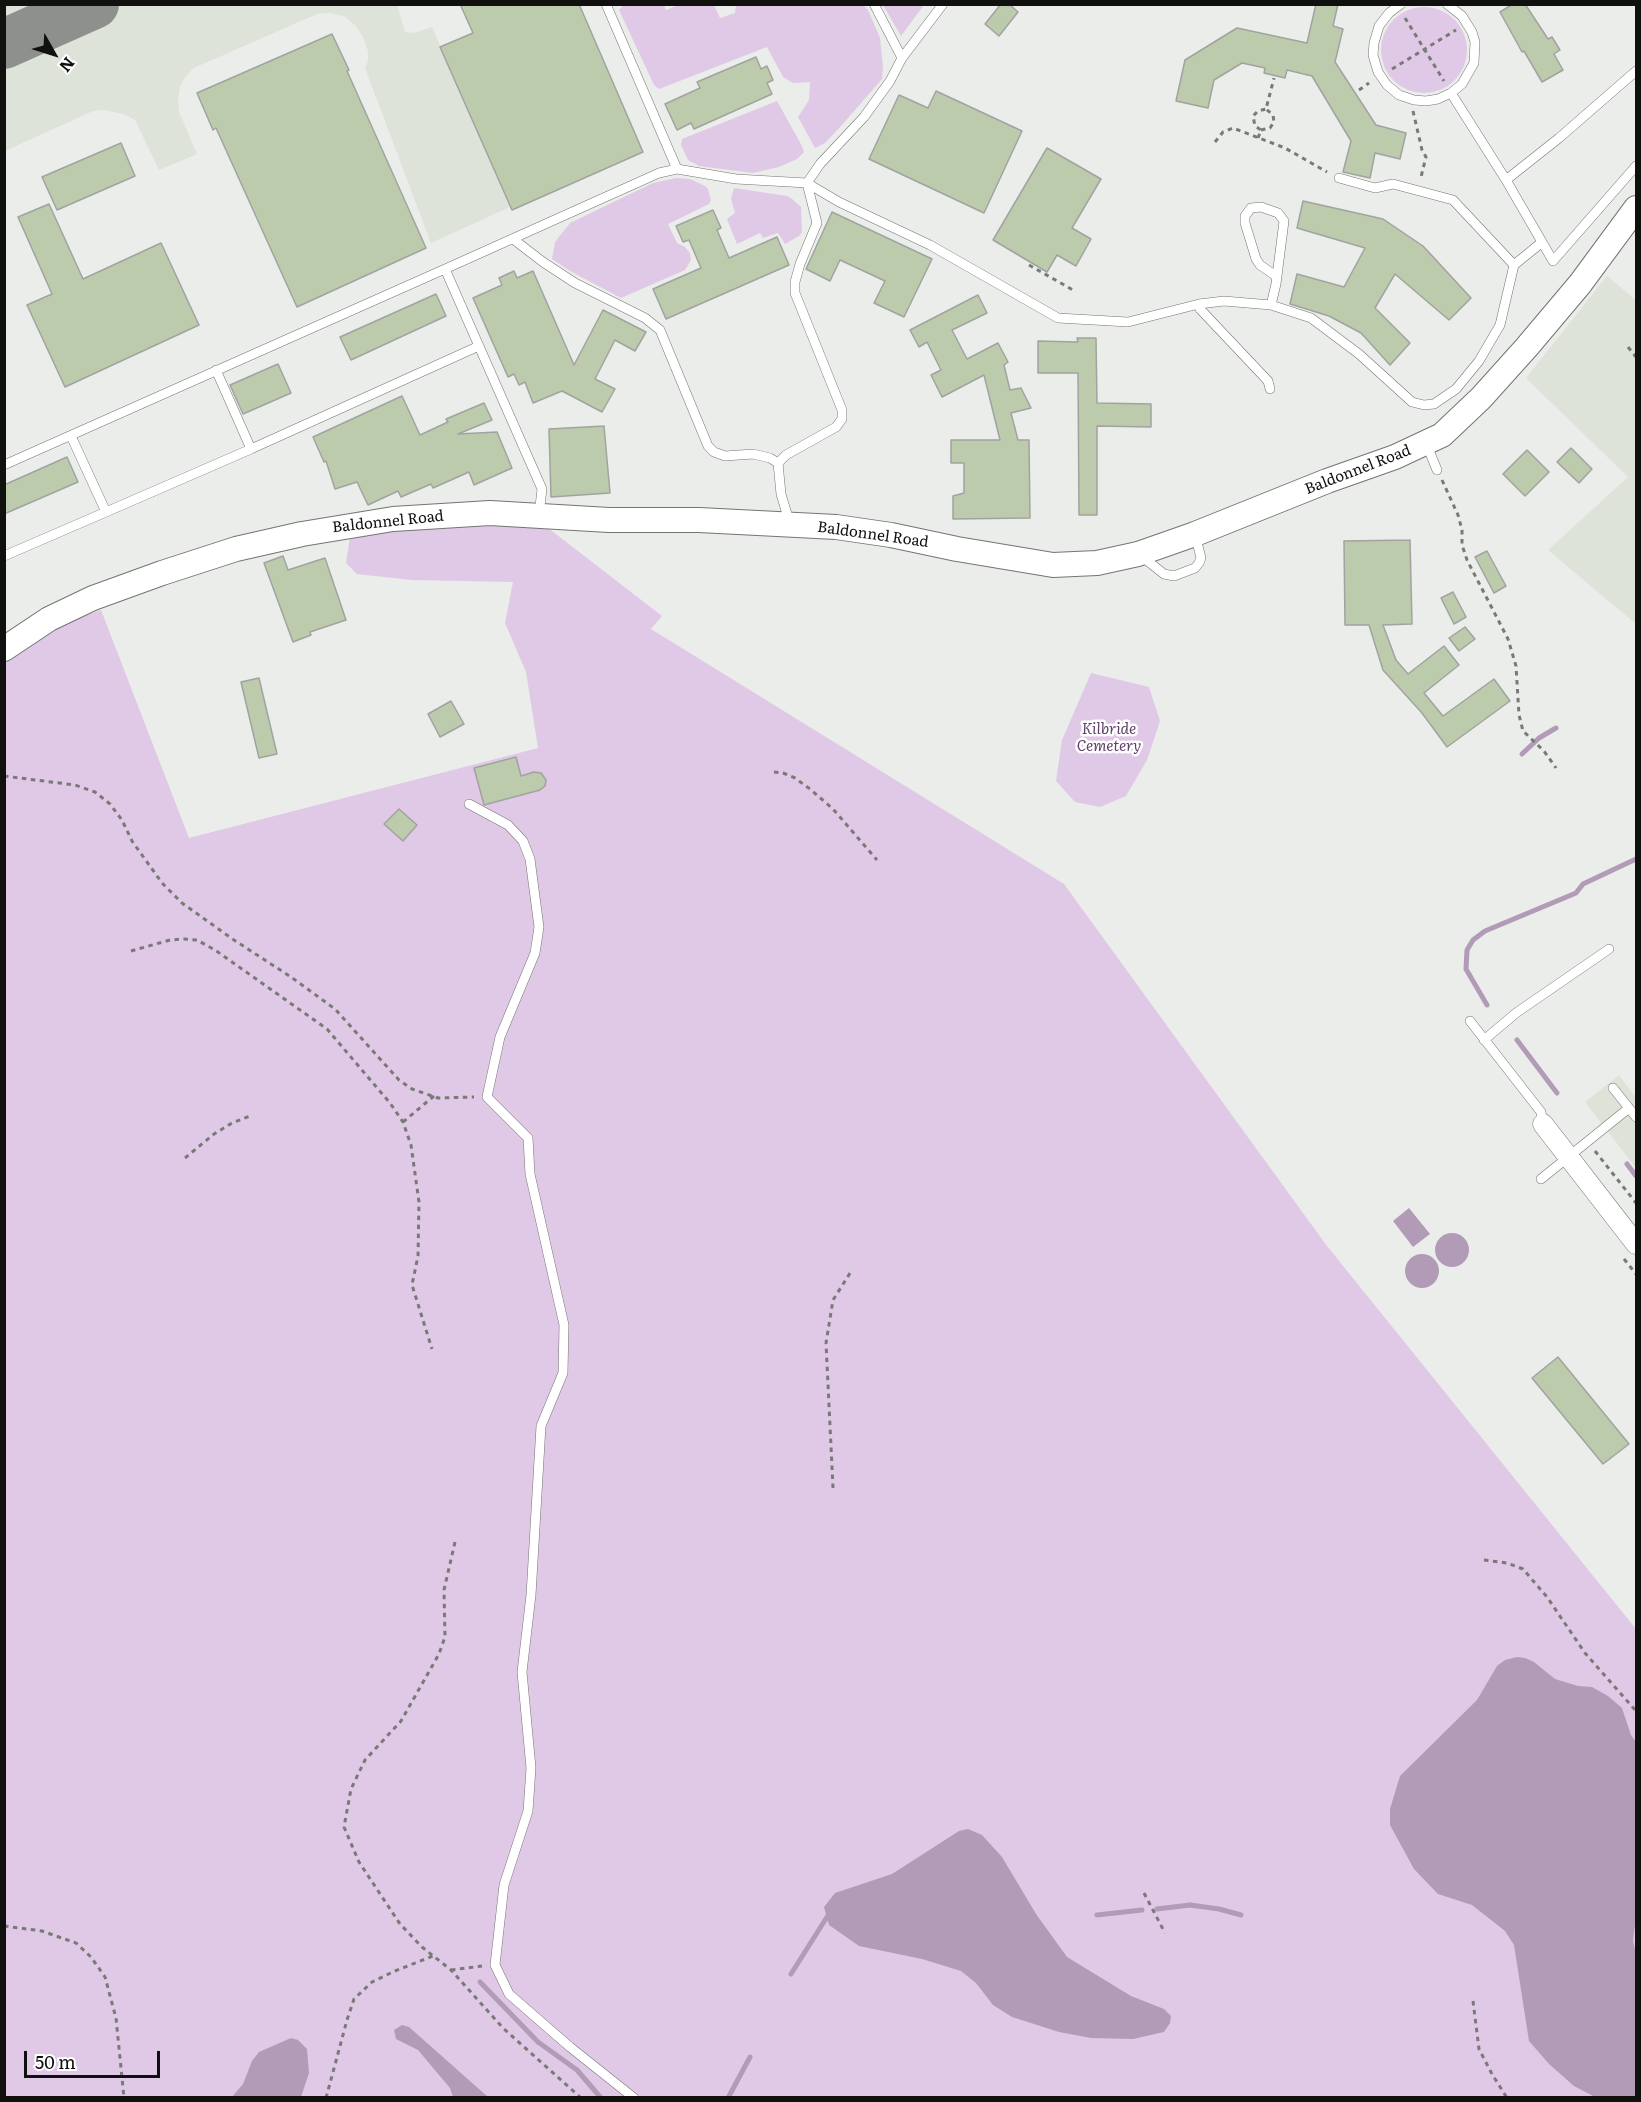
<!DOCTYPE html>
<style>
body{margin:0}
#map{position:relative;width:1641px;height:2102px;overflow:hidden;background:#ebedea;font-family:Literata,serif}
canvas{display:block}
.frame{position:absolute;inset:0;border:6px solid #10100f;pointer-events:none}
.north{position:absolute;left:24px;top:24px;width:60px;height:60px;-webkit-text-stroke:4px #fff;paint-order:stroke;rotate:129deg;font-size:16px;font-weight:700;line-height:24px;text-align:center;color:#10100f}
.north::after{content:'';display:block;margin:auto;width:21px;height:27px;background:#10100f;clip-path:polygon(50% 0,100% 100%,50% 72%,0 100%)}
.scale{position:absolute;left:24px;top:2051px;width:136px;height:27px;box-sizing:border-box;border:3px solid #10100f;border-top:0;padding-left:8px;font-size:18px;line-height:21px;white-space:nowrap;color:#10100f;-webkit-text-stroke:4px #fff;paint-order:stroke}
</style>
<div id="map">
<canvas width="1641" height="2102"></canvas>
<div class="frame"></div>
<div class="north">N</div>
<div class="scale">50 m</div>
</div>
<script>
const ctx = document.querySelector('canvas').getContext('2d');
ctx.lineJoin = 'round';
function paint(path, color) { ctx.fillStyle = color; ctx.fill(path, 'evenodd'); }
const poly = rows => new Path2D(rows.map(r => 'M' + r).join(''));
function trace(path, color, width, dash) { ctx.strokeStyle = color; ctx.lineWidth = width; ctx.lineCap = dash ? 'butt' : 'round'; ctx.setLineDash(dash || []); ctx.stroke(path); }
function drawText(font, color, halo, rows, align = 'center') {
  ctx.font = font + ' Literata,serif'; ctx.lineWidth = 5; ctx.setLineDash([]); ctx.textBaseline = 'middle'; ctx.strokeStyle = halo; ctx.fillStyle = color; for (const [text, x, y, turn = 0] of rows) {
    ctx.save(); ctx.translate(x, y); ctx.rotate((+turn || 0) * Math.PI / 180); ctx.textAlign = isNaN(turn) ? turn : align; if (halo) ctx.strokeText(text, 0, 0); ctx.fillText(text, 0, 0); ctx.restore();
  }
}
const built = poly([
 [4,5,397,5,405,32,414,33,432,27,510,207,431,243,365,68,368,61,368,51,363,37,356,26,344,16,329,13,317,14,194,68,185,77,180,87,178,101,179,112,197,154,159,170,135,120,124,114,104,110,93,111,5,151],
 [1607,276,1636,300,1636,624,1548,550,1628,477,1526,378],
 [1619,1075,1636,1098,1636,1168,1585,1102]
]);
const green = poly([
 [624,4,664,5,666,10,679,5,714,5,720,18,735,13,736,5,863,5,868,10,880,38,883,67,882,79,842,125,825,143,815,148,798,117,809,100,810,82,793,83,783,77,767,47,659,89,654,85,619,10],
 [883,5,924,5,901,36],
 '1381 50a43 43 0 1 1 86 0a43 43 0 1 1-86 0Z',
 [777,101,802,146,804,152,797,159,779,167,753,173,699,166,688,160,681,145,682,139],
 [676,178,690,179,705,186,708,189,711,200,709,204,668,224,677,243,685,247,690,253,691,260,685,270,621,298,570,271,552,259,555,242,570,223,653,183],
 [734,188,787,196,791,198,801,207,802,232,799,236,785,244,778,233,763,238,760,233,737,244,727,219,735,213,731,199],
 [482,520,543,524,662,616,651,629,1064,884,1327,1246,1636,1629,1636,2097,5,2097,5,662,58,626,101,610,189,838,538,748,526,672,505,623,513,582,412,580,357,574,346,563,350,537],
 [1091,673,1149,687,1160,721,1147,760,1126,796,1100,807,1075,802,1056,781,1062,740]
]);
const water = poly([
 [1409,1208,1430,1234,1413,1247,1393,1221],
 '1435 1250a17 17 0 1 1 34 0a17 17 0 1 1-34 0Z',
 '1405 1271a17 17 0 1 1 34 0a17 17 0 1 1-34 0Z',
 [1517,1657,1525,1658,1534,1662,1555,1679,1578,1686,1592,1687,1608,1696,1622,1708,1631,1735,1636,1742,1636,1917,1633,1941,1636,1954,1636,2097,1595,2097,1574,2086,1549,2064,1529,2041,1514,1945,1505,1931,1472,1905,1438,1894,1414,1869,1390,1825,1390,1809,1400,1776,1477,1700,1497,1666,1505,1660],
 [968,1829,982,1835,1002,1857,1036,1914,1067,1957,1131,1996,1164,2009,1171,2016,1170,2023,1164,2032,1133,2039,1091,2038,1059,2032,1012,2017,993,2005,976,1983,961,1971,922,1959,859,1946,829,1925,824,1907,835,1893,892,1874,959,1831],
 [402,2025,409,2027,488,2097,453,2097,450,2088,418,2050,396,2039,394,2030],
 [291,2038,298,2040,307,2049,309,2073,301,2097,232,2097,243,2084,252,2061,259,2052]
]);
const stream = poly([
 [1522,754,1539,738,1556,728],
 [1487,1005,1466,969,1467,950,1473,940,1485,931,1576,893,1583,884,1636,859],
 [1517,1040,1557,1093],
 [1627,1164,1636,1176],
 [1157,1909,1190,1905,1219,1909,1241,1915],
 [1097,1915,1142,1910],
 [791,1974,827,1917],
 [480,1982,538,2042,577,2070,601,2098],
 [728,2098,750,2057]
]);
const taxiway = poly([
 [4,44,94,4]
]);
const building = poly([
 [460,4,579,4,643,152,512,210,440,47,473,33,460,4],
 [1001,4,1009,4,1018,12,999,36,985,24,1001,4],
 [1316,4,1338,4,1333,26,1343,29,1335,62,1376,125,1406,133,1400,159,1375,153,1370,178,1343,172,1351,141,1312,76,1287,70,1285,78,1264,73,1265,68,1242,63,1214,80,1208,108,1176,101,1185,60,1237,28,1307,43,1316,4],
 [1513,4,1525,4,1548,39,1552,37,1560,50,1554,54,1563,70,1542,82,1524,51,1522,52,1500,12,1513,4],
 [332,34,349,70,347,71,426,248,297,307,216,128,213,130,197,93,332,34],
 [756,57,761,69,767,66,773,80,767,83,772,94,694,129,691,123,677,130,665,104,700,88,697,82,756,57],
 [936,91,1022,131,984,213,869,159,899,95,928,108,936,91],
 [121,143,135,176,57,210,42,177,121,143],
 [1047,148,1101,179,1072,228,1091,239,1076,266,1057,255,1047,272,993,240,1047,148],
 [1303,201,1383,219,1423,246,1471,298,1449,320,1395,274,1375,308,1410,343,1390,365,1361,333,1329,316,1290,304,1297,274,1344,287,1365,248,1297,228,1303,201],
 [49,204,83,279,161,243,199,325,65,387,27,305,52,294,18,217,49,204],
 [713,210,721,228,717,230,729,258,777,237,789,265,666,319,653,289,701,268,689,240,683,242,676,226,713,210],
 [832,212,932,259,904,317,874,303,885,281,840,260,830,281,806,269,832,212],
 [514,271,517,278,533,271,574,365,603,310,646,332,635,351,615,340,595,379,615,389,602,412,562,391,533,403,525,382,519,385,514,374,508,377,473,298,502,285,499,278,514,271],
 [436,294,446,316,351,360,340,337,436,294],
 [978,295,987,313,952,330,967,359,998,343,1008,362,1004,365,1010,390,1021,388,1031,408,1011,413,1018,440,1029,440,1030,518,953,519,953,496,964,493,964,463,951,463,951,440,1000,440,984,375,942,397,931,375,941,370,927,342,919,347,910,330,978,295],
 [1077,338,1096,338,1097,403,1151,404,1151,427,1097,426,1097,515,1079,515,1078,373,1038,373,1038,341,1078,342,1077,338],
 [278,364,291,393,243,414,230,385,278,364],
 [402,396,420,435,448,422,446,419,484,403,492,420,458,434,497,432,512,468,474,485,469,472,433,488,431,484,401,497,398,491,368,505,357,482,335,489,326,461,324,462,313,437,402,396],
 [604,426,610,493,551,497,549,429,604,426],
 [1571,448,1592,469,1579,483,1557,462,1571,448],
 [1527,450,1549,472,1525,496,1503,474,1527,450],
 [67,457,78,482,4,514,4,485,67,457],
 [1410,540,1412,624,1383,625,1396,660,1408,674,1444,646,1459,665,1424,693,1443,716,1494,679,1510,701,1447,747,1422,713,1383,670,1369,625,1345,625,1344,541,1410,540],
 [1487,551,1506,586,1494,593,1475,557,1487,551],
 [283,556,288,570,325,558,346,620,310,632,311,635,293,642,264,563,283,556],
 [1453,592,1466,617,1454,624,1441,598,1453,592],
 [1465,627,1475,639,1459,651,1449,638,1465,627],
 [259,678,277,754,259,758,241,682,259,678],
 [451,701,464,724,440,737,428,714,451,701],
 [516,757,521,776,534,772,541,773,546,780,545,786,540,790,484,805,474,768,516,757],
 [399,809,417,825,403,841,384,824,399,809],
 [1558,1357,1629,1444,1603,1464,1532,1378,1558,1357]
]);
const path = poly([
 [1405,18,1444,81],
 [1392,69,1456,30],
 [1359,90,1369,83],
 [1413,111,1422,150,1426,157,1421,177],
 [1261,130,1270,128,1274,122,1273,115,1266,109,1274,78],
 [1258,138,1261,130,1255,126,1253,116,1258,111,1266,109],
 [1215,142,1223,132,1233,128,1285,148,1327,172],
 [1029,265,1073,290],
 [1628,347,1636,357],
 [1442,480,1458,515,1462,530,1462,545,1467,560,1508,639,1516,666,1519,715,1523,731,1544,751,1556,768],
 [774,772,783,773,795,778,810,789,833,809,877,860],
 [4,776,75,785,95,792,110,804,122,820,132,841,162,883,182,903,234,940,291,977,335,1009,399,1080,412,1089,438,1098,474,1097],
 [131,951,170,940,184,939,197,940,215,950,327,1029,390,1103,403,1122,411,1145,419,1202,418,1256,412,1285,432,1349],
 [403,1122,434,1096],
 [1595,1151,1636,1203],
 [185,1158,214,1134,232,1123,250,1116],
 [1624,1259,1636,1274],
 [833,1488,826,1343,833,1300,852,1270],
 [455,1542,444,1590,445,1637,439,1654,401,1721,365,1760,351,1789,344,1827,359,1862,400,1924,422,1947,451,1970,503,2028,581,2098],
 [1484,1560,1507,1563,1523,1569,1547,1597,1585,1653,1636,1711],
 [1144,1893,1165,1933],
 [4,1926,42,1931,76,1943,91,1957,105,1977,116,2018,124,2098],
 [451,1970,482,1966],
 [1473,2001,1479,2049,1492,2074,1507,2098],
 [326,2098,347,2020,354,1999,372,1982,395,1971,433,1956]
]);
const service = poly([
 [606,4,677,169],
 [874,4,902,58],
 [1401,4,1389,13,1379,26,1374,43,1373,55,1378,72,1387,85,1399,95,1414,100,1426,101,1438,99,1451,93,1462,84,1474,63,1475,42,1472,32,1462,16,1447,4],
 [1451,93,1506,180,1559,138,1636,71],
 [1506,180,1553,261,1636,166],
 [513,239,543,262,575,283,645,318,660,330,708,446,714,452,725,456,753,454,770,458,778,463],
 [1514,265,1541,243],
 [1199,304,1200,309,1268,381,1270,389],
 [1271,305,1276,284,1284,221,1278,213,1261,207,1251,208,1245,216,1245,223,1256,259,1260,265,1276,276],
 [216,370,251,449,479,346],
 [71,436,106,512,251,449],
 [1426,443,1437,470],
 [4,465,445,269],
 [539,515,542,489,445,269,659,173,677,169,736,179,807,183,839,202,930,245,1058,318,1128,322,1199,304,1224,301,1271,305,1311,318,1359,354,1412,402,1424,405,1434,404,1456,389,1479,361,1500,325,1514,265,1453,200,1393,184,1375,188,1339,178],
 [790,524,781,494,778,463,786,455,836,427,842,419,842,410,795,293,795,282,800,264,817,223,807,183,820,164,864,117,890,81,902,58,943,4],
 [1140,555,1164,574,1174,576,1195,568,1199,563,1201,558,1195,534],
 [4,556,106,512],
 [469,804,508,825,523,841,530,859,539,927,535,953,500,1037,487,1097,528,1138,530,1174,564,1325,563,1373,541,1426,531,1595,522,1672,531,1768,528,1811,504,1885,495,1965,509,1994,570,2047,634,2098],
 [1470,1021,1541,1112,1543,1124],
 [1484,1040,1516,1013,1609,949],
 [1613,1088,1636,1117],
 [1541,1179,1629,1108]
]);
const minor = poly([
 [1543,1124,1636,1244]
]);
const tertiary = poly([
 [4,649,49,619,93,598,162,573,236,549,302,534,393,519,490,513,609,520,699,520,836,527,891,535,957,549,1053,565,1097,563,1138,554,1195,534,1327,481,1395,457,1442,435,1481,398,1526,348,1580,284,1636,208]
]);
const streetNames = [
 ["Baldonnel Road",1358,470,-21],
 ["Baldonnel Road",388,522,-6],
 ["Baldonnel Road",873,535,8]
];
const parkNames = [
 ["Kilbride",1109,730],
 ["Cemetery",1109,747]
];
paint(built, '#dde3d9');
paint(green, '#e0c9e6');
paint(water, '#b19bb7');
trace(stream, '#b19bb7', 5);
trace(taxiway, '#8e908d', 50);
paint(building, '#bbcbab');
trace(building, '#a2a3a0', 1.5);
trace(service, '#737572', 10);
trace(minor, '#737572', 21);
trace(tertiary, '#737572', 26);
trace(path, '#797a78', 3, [4.5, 4.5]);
trace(service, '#fff', 9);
trace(minor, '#fff', 20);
trace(tertiary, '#fff', 24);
drawText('15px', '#10100f', '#fff', streetNames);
drawText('italic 15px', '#603f68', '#fff', parkNames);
</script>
